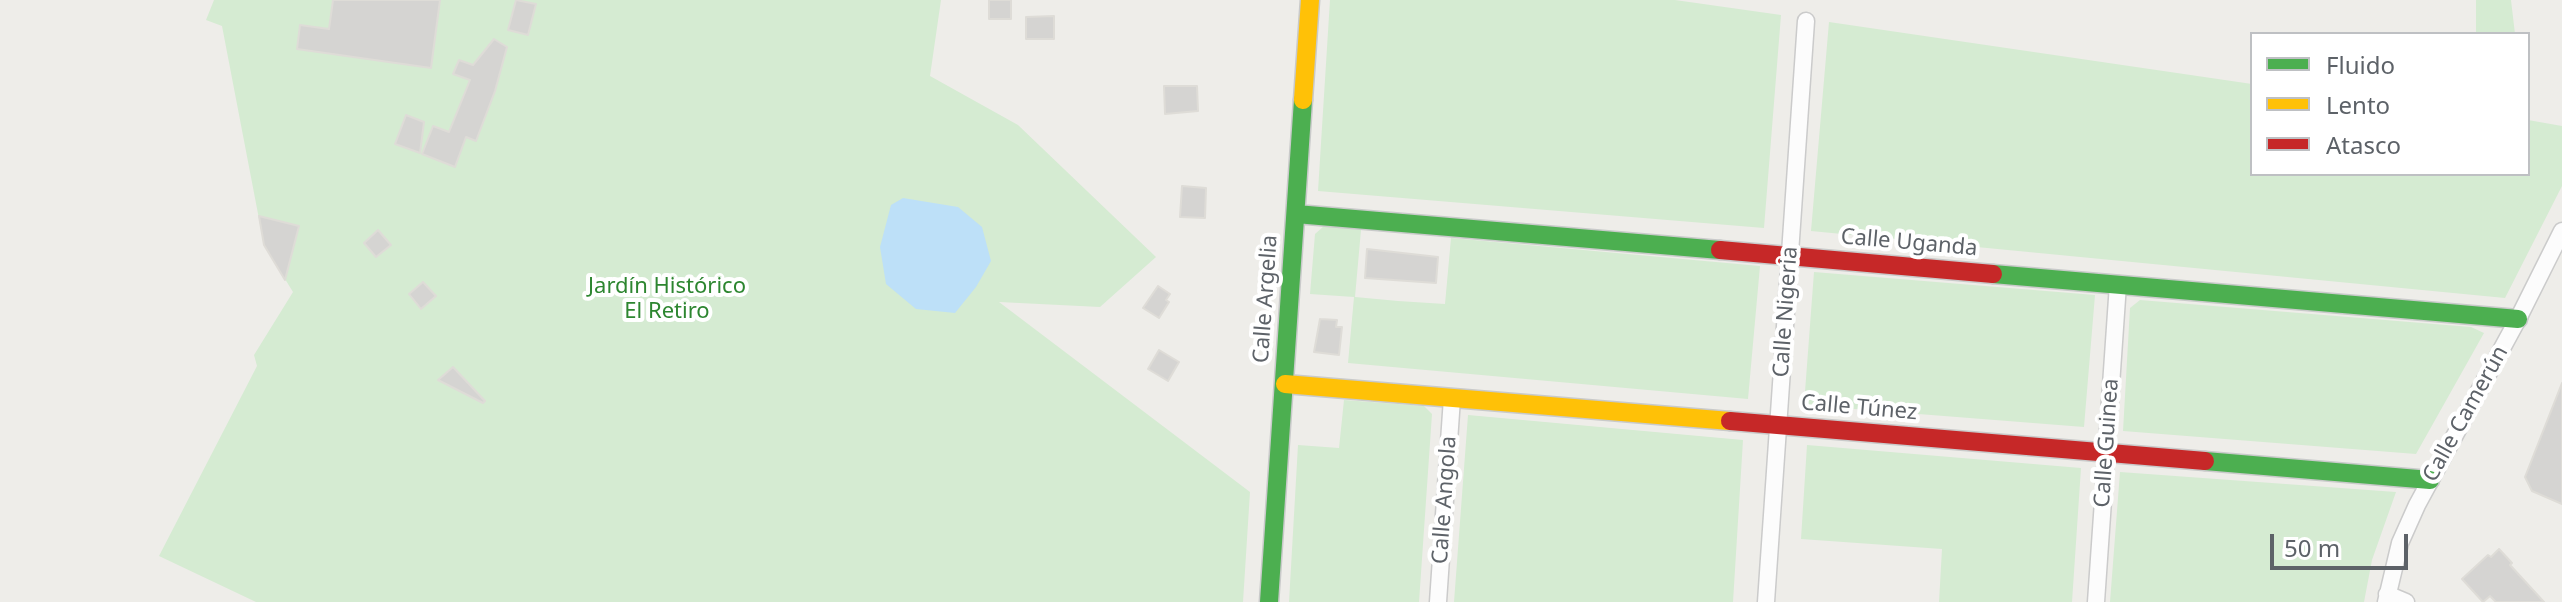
<!DOCTYPE html>
<meta charset="utf-8">
<style>
body{margin:0}
#map{position:relative;width:2562px;height:602px;overflow:hidden;background:#eeede9;font-family:"Noto Sans",sans-serif}
canvas{display:block}
.legend{position:absolute;left:2250px;top:32px;width:280px;height:144px;box-sizing:border-box;background:#fff;border:2px solid #bec0c3;margin:0;padding:10px 14px;list-style:none;font-size:24px;color:#5d6268}
.legend li{display:flex;align-items:center;gap:16px;height:40px}
.legend b{width:40px;border:2px solid #bec0c3}
.scale{position:absolute;left:2270px;top:534px;width:138px;height:36px;box-sizing:border-box;border:4px solid #5d6268;border-top:0;padding-left:10px;font-size:24px;line-height:28px;white-space:nowrap;color:#5d6268;-webkit-text-stroke:6px #fff;paint-order:stroke}
</style>
<div id="map">
<canvas width="2562" height="602"></canvas>
<ul class="legend">
<li><b style="height:10px;background:#4caf50"></b>Fluido</li>
<li><b style="height:10px;background:#ffc107"></b>Lento</li>
<li><b style="height:10px;background:#c62828"></b>Atasco</li>
</ul>
<div class="scale">50 m</div>
</div>
<script>
const ctx = document.querySelector('canvas').getContext('2d');
ctx.lineJoin = 'round';
function paint(path, color) { ctx.fillStyle = color; ctx.fill(path, 'evenodd'); }
const poly = rows => new Path2D(rows.map(r => 'M' + r).join(''));
function trace(path, color, width, dash) { ctx.strokeStyle = color; ctx.lineWidth = width; ctx.lineCap = dash ? 'butt' : 'round'; ctx.setLineDash(dash || []); ctx.stroke(path); }
function drawText(font, color, halo, rows, align = 'center') {
  ctx.font = font + ' "Noto Sans",sans-serif'; ctx.lineWidth = 8; ctx.setLineDash([]); ctx.textBaseline = 'middle'; ctx.strokeStyle = halo; ctx.fillStyle = color; for (const [text, x, y, turn = 0] of rows) {
    ctx.save(); ctx.translate(x, y); ctx.rotate((+turn || 0) * Math.PI / 180); ctx.textAlign = isNaN(turn) ? turn : align; if (halo) ctx.strokeText(text, 0, 0); ctx.fillText(text, 0, 0); ctx.restore();
  }
}
const green = poly([
 [214,0,941,0,930,76,1018,125,1156,257,1100,307,999,302,1250,492,1243,602,256,602,159,556,257,366,254,355,293,292,264,245,222,26,206,20],
 [1330,0,1675,0,1781,15,1764,228,1318,191],
 [2476,0,2511,0,2515,34,2476,34],
 [1829,22,2252,84,2252,174,2528,174,2528,120,2562,126,2562,186,2505,298,1811,231],
 [1324,226,1361,230,1355,297,1398,301,1445,304,1451,238,1760,266,1748,399,1348,363,1354,297,1310,294,1315,234],
 [1814,272,2095,295,2084,427,1804,405],
 [2140,300,2471,327,2484,333,2416,454,2123,431,2130,308],
 [1344,400,1424,406,1432,414,1419,602,1289,602,1298,445,1339,448],
 [1468,415,1743,440,1733,602,1454,602],
 [1807,445,2081,468,2072,602,1939,602,1942,549,1801,539],
 [2120,472,2396,492,2372,560,2364,602,2110,602]
]);
const water = poly([
 [903,198,958,207,982,227,991,261,976,287,955,313,916,309,886,284,880,247,891,205]
]);
const building = poly([
 [333,0,440,0,431,68,297,49,300,25,329,29,333,0],
 [516,0,536,4,528,35,508,30,516,0],
 [989,0,1011,0,1011,19,989,19,989,0],
 [1054,16,1054,39,1026,39,1026,17,1054,16],
 [494,39,507,47,495,91,476,141,466,137,455,167,422,154,433,126,449,132,470,80,453,74,459,60,473,65,494,39],
 [1164,86,1197,86,1198,111,1165,114,1164,86],
 [406,115,424,122,420,153,395,144,406,115],
 [1182,186,1206,188,1205,218,1180,217,1182,186],
 [259,216,299,226,285,280,264,245,259,216],
 [378,230,391,245,376,257,364,243,378,230],
 [1367,249,1438,257,1436,283,1365,278,1367,249],
 [423,282,436,296,421,309,409,294,423,282],
 [1158,286,1170,294,1166,300,1169,302,1159,318,1143,308,1158,286],
 [1320,319,1337,320,1336,327,1342,327,1339,355,1314,352,1320,319],
 [1159,350,1179,362,1168,381,1148,369,1159,350],
 [453,367,485,401,483,403,438,380,453,367],
 [2562,383,2562,504,2532,491,2525,477,2562,383],
 [2499,549,2512,563,2510,565,2544,602,2496,602,2490,596,2483,602,2462,579,2488,555,2491,557,2499,549]
]);
const street = poly([
 [2387,594,2406,602],
 [1438,602,1452,398],
 [1766,602,1806,21],
 [2096,602,2118,284],
 [2386,602,2400,543,2417,505,2518,319,2562,231]
]);
const fast = poly([
 [1296,214,1720,250],
 [1993,274,2518,319],
 [2205,461,2430,480],
 [1269,602,1303,100]
]);
const slow = poly([
 [1303,100,1310,0],
 [1285,384,1730,421]
]);
const jam = poly([
 [1720,250,1993,274],
 [1730,421,2205,461]
]);
const streetNames = [
 ["Calle Uganda",1909,243,5],
 ["Calle Argelia",1266,299,-86],
 ["Calle Nigeria",1786,312,-86],
 ["Calle Túnez",1859,408,5],
 ["Calle Camerún",2466,414,-61],
 ["Calle Guinea",2107,443,-86],
 ["Calle Angola",1445,500,-86]
];
const parkNames = [
 ["Jardín Histórico",667,287],
 ["El Retiro",667,312]
];
paint(green, '#d5ebd2');
paint(water, '#bde0f8');
paint(building, '#d5d4d2');
trace(building, '#dedcd7', 2);
trace(street, '#cbcbcb', 19);
trace(fast, '#c9caca', 21);
trace(slow, '#c9caca', 21);
trace(jam, '#c9caca', 21);
trace(street, '#fcfcfc', 16);
trace(fast, '#4caf50', 18);
trace(slow, '#ffc107', 18);
trace(jam, '#c62828', 18);
drawText('22px', '#5d6268', '#fff', streetNames);
drawText('22px', '#2d8630', '#fff', parkNames);
</script>
